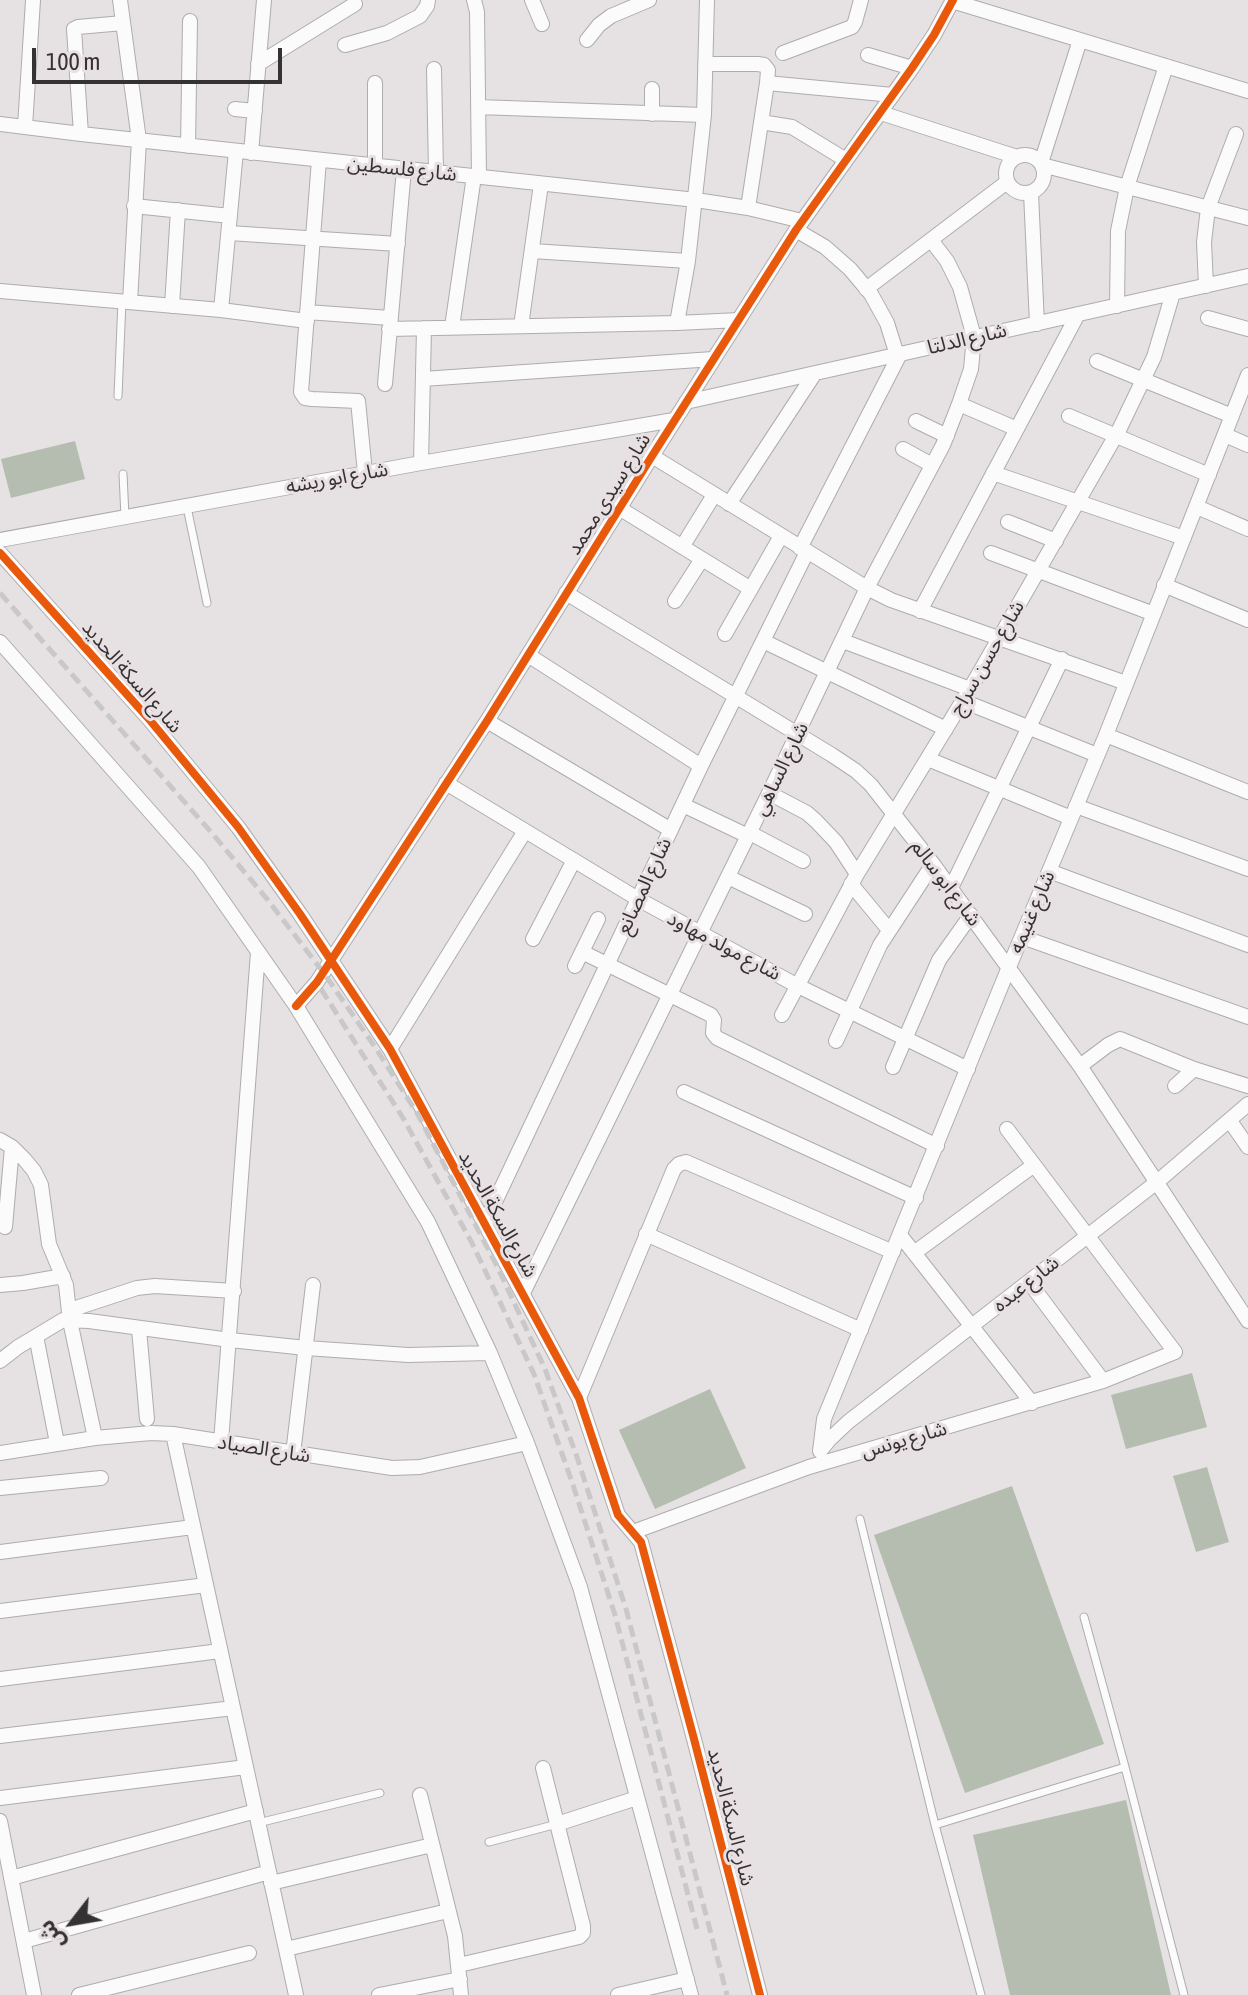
<!DOCTYPE html>
<meta charset="utf-8">
<style>
body{margin:0}
#map{position:relative;width:1248px;height:1995px;overflow:hidden;background:#e6e2e4;font-family:"Asap Condensed","Noto Sans Arabic",sans-serif}
canvas{display:block}
.north{position:absolute;left:32px;top:1883px;width:80px;height:80px;-webkit-text-stroke:6px #e8e0e3;paint-order:stroke;rotate:239deg;font-size:22px;font-weight:700;line-height:32px;text-align:center;color:#353233}
.north::after{content:'';display:block;margin:auto;width:28px;height:36px;background:#353233;clip-path:polygon(50% 0,100% 100%,50% 72%,0 100%)}
.scale{position:absolute;left:32px;top:48px;width:250px;height:36px;box-sizing:border-box;border:4px solid #353233;border-top:0;padding-left:10px;font-size:24px;line-height:28px;white-space:nowrap;color:#353233;-webkit-text-stroke:6px #e8e0e3;paint-order:stroke}
</style>
<div id="map">
<canvas width="1248" height="1995"></canvas>
<div class="north">ش</div>
<div class="scale">100 m</div>
</div>
<script>
const ctx = document.querySelector('canvas').getContext('2d');
ctx.lineJoin = 'round';
function paint(path, color) { ctx.fillStyle = color; ctx.fill(path, 'evenodd'); }
const poly = rows => new Path2D(rows.map(r => 'M' + r).join(''));
function trace(path, color, width, dash) { ctx.strokeStyle = color; ctx.lineWidth = width; ctx.lineCap = dash ? 'butt' : 'round'; ctx.setLineDash(dash || []); ctx.stroke(path); }
function drawText(font, color, halo, rows, align = 'center') {
  ctx.font = font + ' "Asap Condensed","Noto Sans Arabic",sans-serif'; ctx.lineWidth = 6; ctx.setLineDash([]); ctx.textBaseline = 'middle'; ctx.strokeStyle = halo; ctx.fillStyle = color; for (const [text, x, y, turn = 0] of rows) {
    ctx.save(); ctx.translate(x, y); ctx.rotate((+turn || 0) * Math.PI / 180); ctx.textAlign = isNaN(turn) ? turn : align; if (halo) ctx.strokeText(text, 0, 0); ctx.fillText(text, 0, 0); ctx.restore();
  }
}
const building = poly([
 [75,441,85,479,11,498,1,459],
 [1192,1373,1207,1427,1126,1449,1111,1395],
 [710,1389,746,1468,655,1509,619,1430],
 [1207,1467,1229,1542,1196,1552,1173,1476],
 [1012,1486,1104,1744,965,1793,874,1535],
 [1126,1800,1171,1995,1010,1995,973,1835]
]);
const lane = poly([
 [118,396,122,301],
 [123,474,125,517],
 [187,507,207,603],
 [860,1519,935,1825,981,1995],
 [1125,1767,1184,1995],
 [258,1823,380,1793],
 [935,1825,1125,1767,1084,1617],
 [489,1842,557,1824]
]);
const street = poly([
 [120,0,139,140,130,302],
 [474,0,477,12,479,177],
 [532,0,542,24],
 [952,1,1248,91],
 [587,40,599,25,611,16,649,0],
 [345,45,387,33,420,16,427,6,428,0],
 [783,53,852,27,855,22,861,0],
 [868,55,912,68],
 [258,64,355,4],
 [705,64,758,64,764,65,768,70,767,83,748,208],
 [434,69,436,172],
 [375,83,375,166],
 [767,83,893,95],
 [478,107,704,115],
 [235,109,255,111],
 [881,113,1017,157],
 [652,114,652,89],
 [761,122,792,127,846,160],
 [0,124,81,134,696,200,748,208,802,221],
 [25,127,33,0],
 [81,134,74,29,78,27,123,23],
 [188,146,190,21],
 [251,153,264,0],
 '1006 174a19 19 0 1 1 38 0a19 19 0 1 1-38 0Z',
 [319,160,301,392,305,398,312,399,358,401,365,473],
 [1041,163,1080,40],
 [1042,165,1248,218],
 [1031,193,1037,324],
 [134,206,230,216],
 [796,230,825,247,850,269,871,294,887,323,897,355],
 [229,233,398,244],
 [532,251,688,261],
 [1206,286,1204,242,1208,208,1236,134],
 [866,289,1007,182],
 [0,291,221,310,307,321],
 [172,306,178,210],
 [1117,306,1118,231,1127,187,1166,66],
 [221,310,236,151],
 [307,312,390,318],
 [1208,318,1248,329],
 [677,323,688,261,704,115,707,0],
 [521,326,541,184],
 [452,327,474,176],
 [389,329,677,323,739,320],
 [1097,361,1232,416],
 [423,379,713,359],
 [385,384,404,169],
 [686,402,1248,276],
 [959,404,1017,429],
 [1069,416,1209,475],
 [916,421,947,436],
 [1225,435,1248,445],
 [903,449,932,465],
 [652,456,867,588,891,600,1126,683],
 [421,463,424,328],
 [993,473,1184,538],
 [729,504,815,373],
 [1197,507,1248,529],
 [619,508,751,589],
 [1008,522,1056,541],
 [0,540,421,463,674,420],
 [682,547,714,495],
 [800,548,900,354],
 [0,553,149,719,238,827,300,914,390,1049,579,1398,618,1515,641,1542,694,1739,760,1995],
 [991,553,1154,614],
 [1164,585,1248,620],
 [566,593,832,755,856,771,871,785,933,864,1080,1066,1248,1321],
 [675,601,702,559],
 [920,611,1078,314],
 [725,634,781,536],
 [763,641,946,729],
 [843,641,970,689],
 [0,642,199,867,296,1006,428,1222,490,1353,527,1443,580,1587,691,1995],
 [528,655,701,766],
 [963,701,1097,755],
 [487,721,671,830],
 [1106,735,1248,792],
 [928,759,1071,818],
 [446,783,638,899,796,985,968,1069],
 [769,793,807,813,816,821,836,842,857,874],
 [683,805,748,836],
 [1076,806,1248,869],
 [750,833,803,861],
 [1049,871,1248,945],
 [728,877,805,914],
 [851,884,889,930],
 [951,888,1062,659],
 [1022,937,1248,1017],
 [533,939,574,860],
 [582,952,711,1015,714,1020,713,1033,717,1038,937,1146],
 [575,966,598,919],
 [296,1006,317,982,487,721,652,456,796,230,912,68,934,35,953,0],
 [782,1015,857,874,970,689,1119,430,1154,357,1173,293],
 [836,1041,880,945,933,864],
 [390,1049,525,831],
 [1080,1066,1108,1045,1120,1039,1194,1069,1248,1086],
 [893,1067,939,960,971,915],
 [1175,1086,1194,1069],
 [684,1092,916,1198],
 [1230,1121,1248,1147],
 [0,1140,12,1147,25,1160,34,1171,41,1185,49,1244,66,1285,70,1321,95,1438],
 [485,1223,701,766,807,552],
 [5,1227,12,1147],
 [646,1234,861,1330],
 [900,1235,1032,1403],
 [914,1253,1034,1165],
 [1029,1282,1103,1381],
 [0,1285,23,1283,63,1276],
 [523,1293,769,793,867,588,943,445,959,404,971,369,974,337,960,287,947,261,931,240],
 [70,1310,137,1288,155,1286,234,1291],
 [139,1329,147,1419],
 [36,1336,57,1443],
 [0,1361,18,1347,63,1320,89,1321,230,1340,306,1348,408,1355,490,1353],
 [579,1398,674,1169,679,1164,686,1162,893,1252],
 [173,1434,296,1995],
 [221,1442,258,952],
 [820,1451,824,1419,1009,967,1106,735,1248,375],
 [820,1451,829,1440,848,1422,1157,1182,1248,1104],
 [0,1453,95,1438,151,1433,173,1434,392,1468,420,1467,527,1443],
 [293,1454,313,1285],
 [0,1488,101,1478],
 [633,1532,809,1467,1103,1381,1175,1352,1007,1129],
 [0,1552,193,1527],
 [0,1611,206,1585],
 [0,1679,220,1651],
 [0,1736,233,1708],
 [420,1795,455,1936,461,1995],
 [0,1798,246,1767],
 [0,1821,34,1995],
 [557,1824,637,1798],
 [11,1878,256,1811],
 [271,1883,432,1845],
 [24,1941,269,1872],
 [286,1949,448,1911],
 [459,1965,579,1937,583,1933,583,1926,543,1768],
 [79,1995,249,1953],
 [379,1995,460,1979],
 [618,1995,687,1979]
]);
const rail = poly([
 [0,593,211,832,267,899,323,972,375,1047,417,1113,497,1266,545,1369,577,1457,626,1609,727,1995],
 [321,989,403,1118,472,1243,534,1374,573,1485,615,1615,697,1929]
]);
const cycleway = poly([
 [0,553,149,719,238,827,300,914,390,1049,579,1398,618,1515,641,1542,694,1739,760,1995],
 [296,1006,317,982,487,721,652,456,796,230,912,68,934,35,953,0]
]);
const streetNames = [
 ["شارع فلسطين",402,169,6],
 ["شارع الدلتا",967,339,-13],
 ["شارع ابو ريشه",337,478,-10],
 ["شارع سيدى محمد",609,494,-58],
 ["شارع حسن سراج",987,658,-60],
 ["شارع السكة الحديد",132,677,49],
 ["شارع الساهي",781,769,-64],
 ["شارع ابو سالم",946,883,53],
 ["شارع المصانع",644,886,-65],
 ["شارع غنيمه",1032,912,-67],
 ["شارع مولد مهاود",724,946,28],
 ["شارع السكة الحديد",498,1214,61],
 ["شارع عبده",1026,1284,-38],
 ["شارع يونس",904,1440,-16],
 ["شارع الصياد",264,1449,9],
 ["شارع السكة الحديد",731,1817,76]
];
paint(building, '#b4bdaf');
trace(lane, '#aeacad', 9);
trace(street, '#aeacad', 16);
trace(lane, '#fbfbfb', 7);
trace(street, '#fbfbfb', 14);
trace(rail, '#c9c8c8', 5, [12, 6]);
trace(cycleway, '#e8590c', 8);
drawText('20px', '#353233', '#e8e0e3', streetNames);
</script>
